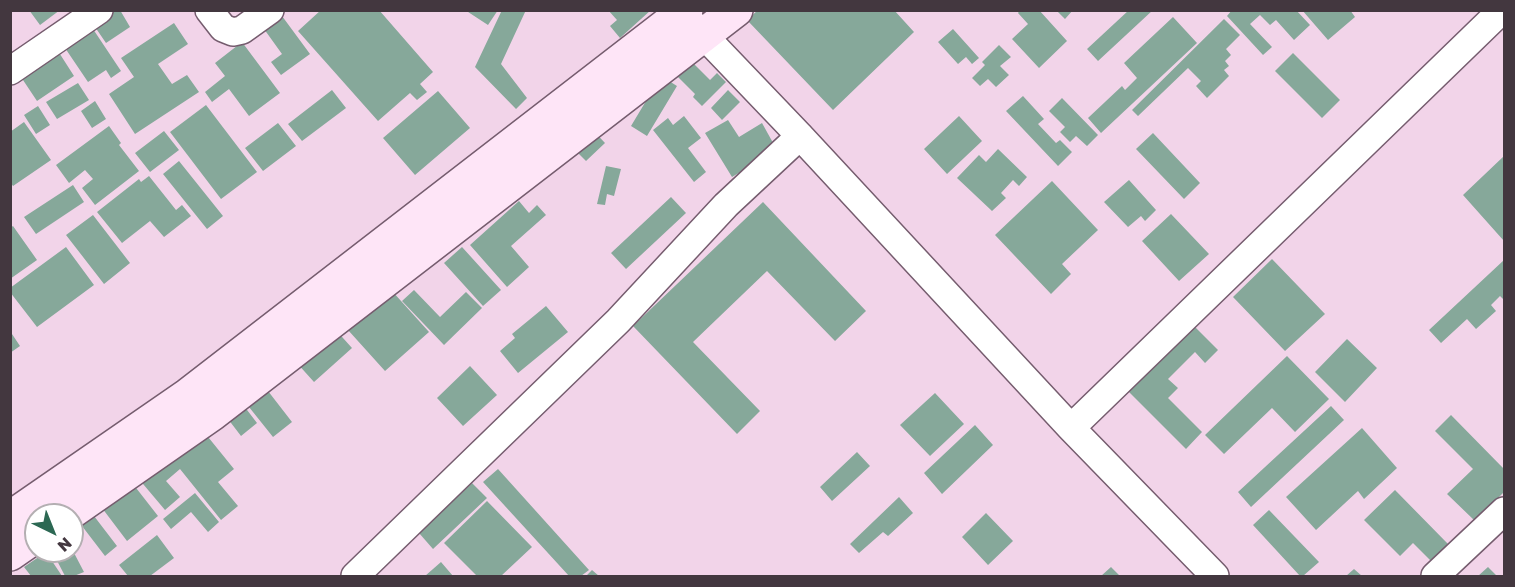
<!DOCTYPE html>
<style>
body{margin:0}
#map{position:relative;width:1515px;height:587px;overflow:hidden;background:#f2d4e9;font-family:"Golos Text",sans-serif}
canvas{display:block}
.frame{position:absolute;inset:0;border:12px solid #43373f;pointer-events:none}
.north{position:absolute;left:24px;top:503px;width:60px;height:60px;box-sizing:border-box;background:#fff;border:2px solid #b4afb2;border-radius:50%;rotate:137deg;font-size:16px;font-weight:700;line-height:24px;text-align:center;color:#43373f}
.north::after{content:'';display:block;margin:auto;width:21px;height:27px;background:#2c6853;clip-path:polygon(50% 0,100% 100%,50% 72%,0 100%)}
</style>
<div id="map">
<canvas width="1515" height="587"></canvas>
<div class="frame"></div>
<div class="north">N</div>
</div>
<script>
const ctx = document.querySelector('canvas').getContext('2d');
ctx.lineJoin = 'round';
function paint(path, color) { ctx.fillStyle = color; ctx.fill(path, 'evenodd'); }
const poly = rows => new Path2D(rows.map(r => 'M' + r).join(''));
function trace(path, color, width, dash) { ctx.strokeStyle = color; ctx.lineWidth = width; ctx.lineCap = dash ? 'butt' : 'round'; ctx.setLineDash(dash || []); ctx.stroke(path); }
const building = poly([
 [29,10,60,10,40,25],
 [114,10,120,10,130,27,106,43,93,24],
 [321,10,379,10,433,72,420,84,427,92,417,100,410,93,378,121,298,31],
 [465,10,498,10,488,25],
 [502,10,526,10,501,64,527,98,516,109,475,67],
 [608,10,651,10,620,38,610,26,617,20],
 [758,10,894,10,914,32,833,110,747,20],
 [1020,10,1039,10,1067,41,1039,68,1012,39,1028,24,1018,13],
 [1056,10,1073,10,1065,19],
 [1129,10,1153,10,1098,61,1087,49],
 [1232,10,1296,10,1310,25,1294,40,1276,20,1270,25,1260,15,1250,24,1272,47,1263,55,1227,16],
 [1302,10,1350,10,1355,17,1328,40],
 [282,16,310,54,281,75,271,62,282,54,264,29],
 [1173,17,1197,43,1101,133,1088,118,1122,86,1125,90,1137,78,1124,63],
 [1224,19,1240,35,1226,49,1231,55,1225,61,1229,66,1224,70,1229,76,1207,98,1196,86,1201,81,1188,68,1138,116,1132,110],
 [174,23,188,44,158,64,172,84,187,75,199,92,135,134,109,94,134,77,121,58],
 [91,26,121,71,111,78,106,70,88,82,63,45],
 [953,29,979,58,972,64,966,57,958,64,938,42],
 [242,42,280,93,249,116,229,89,212,102,205,92,225,76,215,63],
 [999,45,1011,57,1000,66,1009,75,996,87,988,79,980,86,972,78,985,65,982,62],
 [58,51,74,76,37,101,21,77],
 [1293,53,1340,100,1322,118,1275,71],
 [689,59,710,80,717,73,726,82,702,106,693,97,695,94,674,73],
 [661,76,677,86,647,136,631,126],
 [78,83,89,100,57,119,46,102],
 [332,90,346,108,302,141,288,124],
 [728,90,740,102,722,120,711,108],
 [438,91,470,128,415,175,383,138],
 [1023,96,1044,119,1038,124,1056,143,1060,140,1072,152,1058,166,1006,111],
 [1062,98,1098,135,1087,146,1076,136,1070,142,1060,132,1065,127,1049,111],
 [95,101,106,119,92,128,81,111],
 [206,105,257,172,221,199,170,132],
 [38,106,50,125,36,134,24,115],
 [684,116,701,138,688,148,706,172,694,182,653,130,668,118,673,125],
 [959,116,982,141,947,174,924,149],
 [728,120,739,137,762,123,777,150,732,177,705,133],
 [24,122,51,160,13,186,10,182,10,132],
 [278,123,296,146,263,171,245,148],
 [109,126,121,143,119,145,139,171,95,205,82,188,93,179,85,170,69,183,56,165],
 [589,126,605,143,586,161,570,145],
 [164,131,179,150,150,172,135,153],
 [1153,133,1200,183,1184,199,1136,149],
 [998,149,1027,177,1019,186,1013,180,1001,193,1006,198,992,211,957,178,979,155,986,162],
 [1504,156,1504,241,1463,195],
 [179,161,223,216,207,229,163,174],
 [606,166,621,169,614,196,607,194,605,205,597,204],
 [149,176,176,210,182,205,191,216,164,237,150,221,122,243,97,212,139,179,141,182],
 [1129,180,1156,210,1145,221,1141,216,1128,227,1104,202],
 [1052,181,1098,230,1062,264,1071,274,1051,294,995,235],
 [73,185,84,202,36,234,24,217],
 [671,197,686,213,626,269,611,253],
 [519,201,529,213,537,205,546,215,511,246,529,267,507,287,470,245],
 [763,202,866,311,835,341,767,271,693,342,760,411,737,434,633,326],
 [1171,214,1209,254,1179,281,1142,241],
 [93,215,130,263,104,284,66,235],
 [13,226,37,260,10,279,10,228],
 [66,247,94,285,37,327,10,292,10,288],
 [462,247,501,290,483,306,444,263],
 [1272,259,1325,314,1285,351,1233,297],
 [1504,260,1504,300,1500,296,1491,305,1496,311,1476,329,1467,319,1441,343,1429,330],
 [414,290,440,317,466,292,482,308,444,345,402,301],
 [392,291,429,332,385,371,348,330],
 [546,306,568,332,518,373,500,351,515,338,512,334],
 [1192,324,1218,350,1205,363,1195,352,1168,379,1178,388,1168,398,1202,432,1186,449,1127,390],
 [334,328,352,348,314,382,296,362],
 [10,331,20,346,10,353],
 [1347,339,1377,368,1345,402,1315,372],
 [1287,356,1329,399,1295,432,1272,408,1224,454,1205,435],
 [470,366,497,395,463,426,437,398],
 [268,391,292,422,273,437,249,407],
 [935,393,964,424,930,456,900,425],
 [244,406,257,423,241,436,228,419],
 [1331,406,1344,420,1251,507,1238,492],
 [1451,415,1504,469,1504,492,1475,521,1447,494,1473,469,1435,431],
 [975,425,993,445,942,494,924,473],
 [200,427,234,469,218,482,238,506,221,520,180,469,166,481,180,497,165,510,138,478],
 [1362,428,1397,468,1364,499,1358,491,1316,530,1286,497],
 [857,452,870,466,832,501,820,487],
 [498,469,589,570,581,576,569,576,483,482],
 [472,483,487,498,433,549,419,533],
 [133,484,158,516,127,541,102,508],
 [1395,490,1448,544,1431,561,1413,543,1400,556,1364,520],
 [195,493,219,522,208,532,191,512,171,529,163,519],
 [899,497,913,513,888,536,883,532,859,553,850,544],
 [487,501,532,547,501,576,477,576,444,543],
 [1269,510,1319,562,1303,576,1300,576,1253,525],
 [986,513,1013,541,988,565,962,537],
 [94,516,117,546,105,556,82,526],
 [157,535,174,558,150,576,128,576,119,565],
 [52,551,73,551,84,572,74,576,65,576],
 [46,552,62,576,31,576,24,567],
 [441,562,453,576,425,576],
 [1111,567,1120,576,1101,576],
 [1488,567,1497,576,1478,576],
 [1354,569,1362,576,1346,576],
 [592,570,599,576,586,576]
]);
const street = poly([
 [209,10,223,28,233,32,242,30,270,10],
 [689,20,800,136,1071,428,1215,576],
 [10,71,99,10],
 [1071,428,1502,10],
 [355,576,618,321,726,205,800,136],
 [1435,576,1504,511]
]);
const secondary = poly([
 [67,515,212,414,736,10],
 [10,518,188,395,686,10],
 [10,554,36,536]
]);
paint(building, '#86a89a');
trace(street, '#755c6e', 30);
trace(secondary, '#755c6e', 36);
trace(street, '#fff', 27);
trace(secondary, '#fee5f7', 33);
</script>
